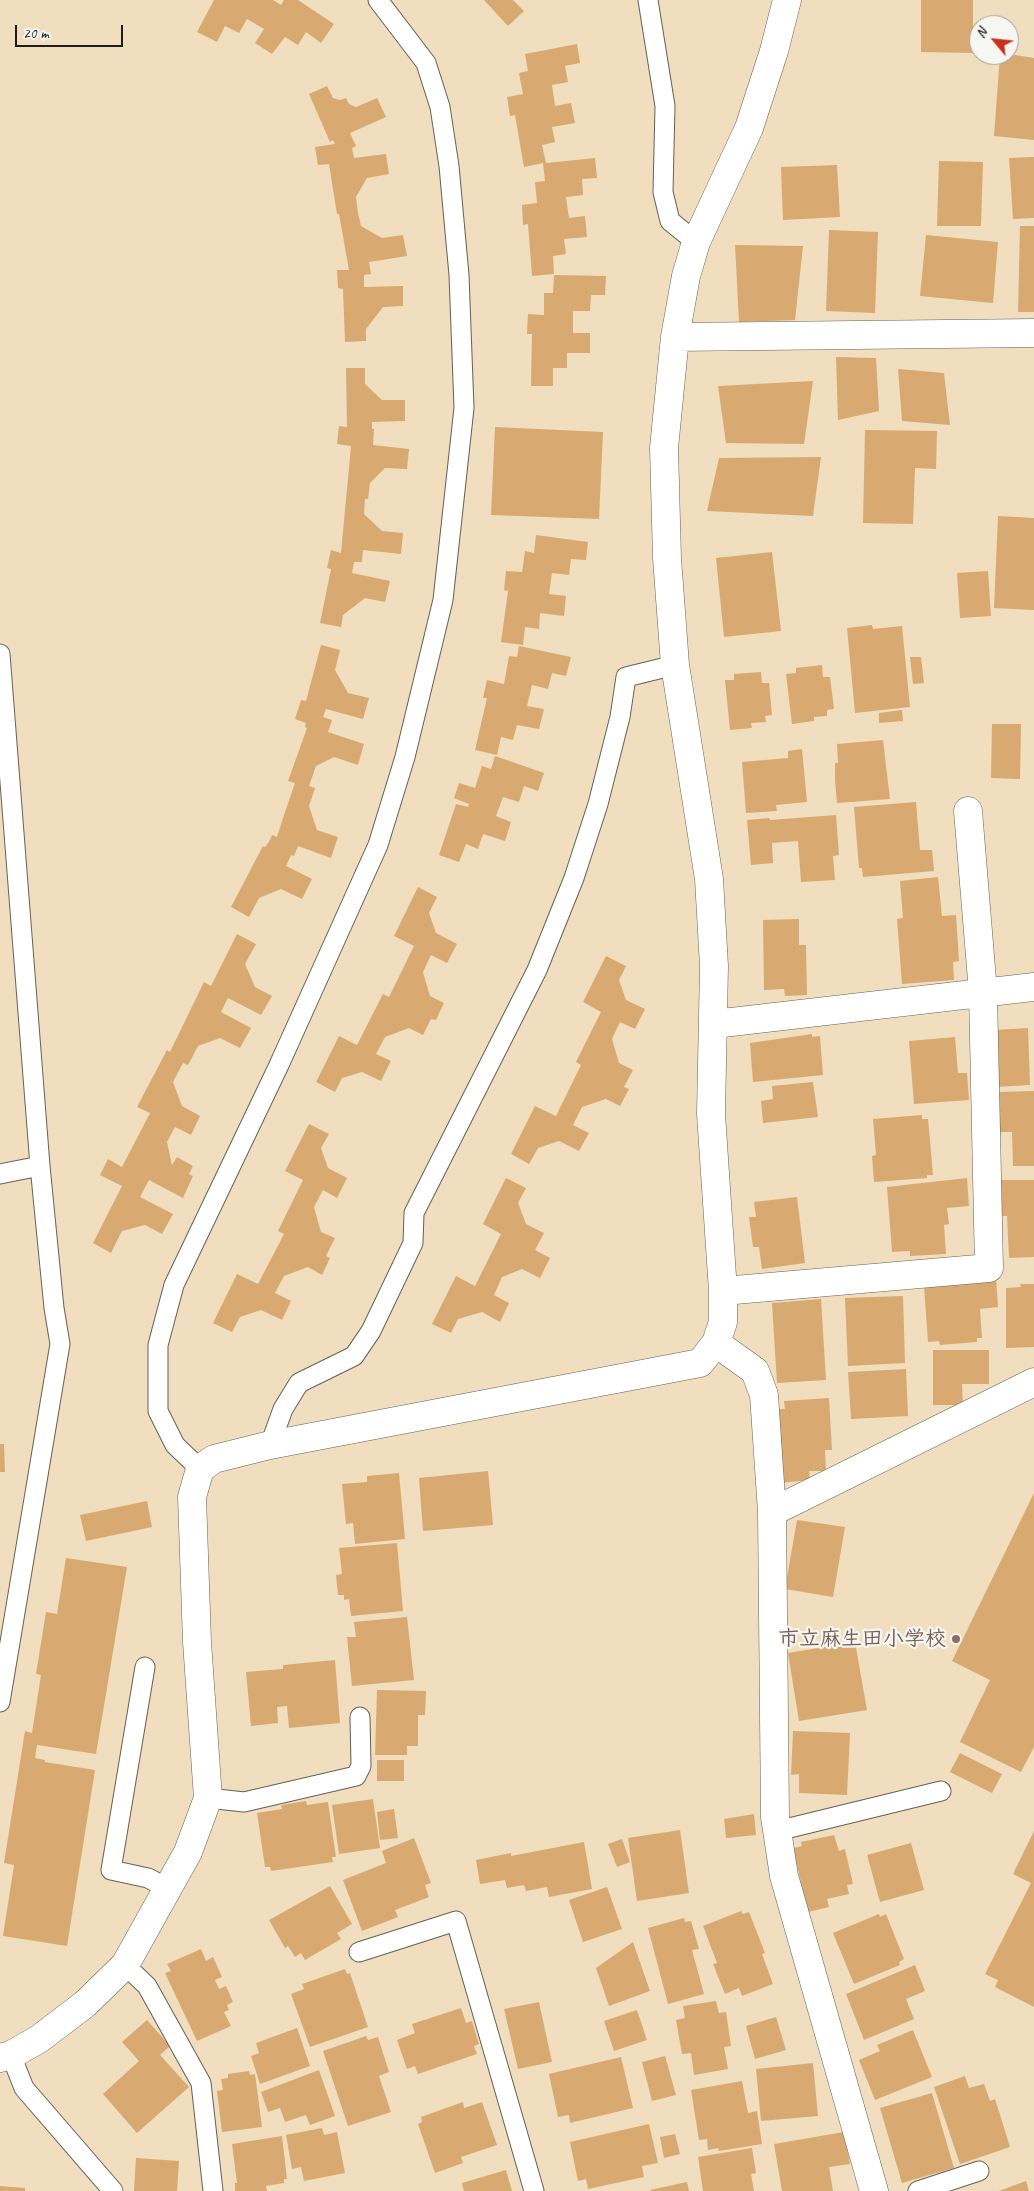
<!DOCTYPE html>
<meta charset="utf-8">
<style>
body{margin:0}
#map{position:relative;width:1034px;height:2191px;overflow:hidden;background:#f0debe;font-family:Caveat,sans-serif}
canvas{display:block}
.north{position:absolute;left:969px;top:15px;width:50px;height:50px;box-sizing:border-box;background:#f6f6f2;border:1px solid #9f9f9c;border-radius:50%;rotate:298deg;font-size:14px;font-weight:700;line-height:20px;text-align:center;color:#1c1c1c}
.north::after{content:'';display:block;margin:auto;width:18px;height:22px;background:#c8321e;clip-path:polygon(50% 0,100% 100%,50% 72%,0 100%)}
.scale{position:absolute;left:15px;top:25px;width:108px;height:22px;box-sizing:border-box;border:2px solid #1c1c1c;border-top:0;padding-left:6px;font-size:15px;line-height:18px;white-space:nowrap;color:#1c1c1c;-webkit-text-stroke:4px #f6f6f2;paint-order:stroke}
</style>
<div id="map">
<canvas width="1034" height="2191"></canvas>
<div class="north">N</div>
<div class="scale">20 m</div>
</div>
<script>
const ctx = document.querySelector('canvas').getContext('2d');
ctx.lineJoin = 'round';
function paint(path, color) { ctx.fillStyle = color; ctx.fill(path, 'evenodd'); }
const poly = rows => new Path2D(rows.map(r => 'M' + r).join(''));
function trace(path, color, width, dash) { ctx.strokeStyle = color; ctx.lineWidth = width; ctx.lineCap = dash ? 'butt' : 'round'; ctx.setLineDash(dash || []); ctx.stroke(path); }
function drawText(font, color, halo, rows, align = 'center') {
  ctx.font = font + ' Caveat,"Klee One",sans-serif'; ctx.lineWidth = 4.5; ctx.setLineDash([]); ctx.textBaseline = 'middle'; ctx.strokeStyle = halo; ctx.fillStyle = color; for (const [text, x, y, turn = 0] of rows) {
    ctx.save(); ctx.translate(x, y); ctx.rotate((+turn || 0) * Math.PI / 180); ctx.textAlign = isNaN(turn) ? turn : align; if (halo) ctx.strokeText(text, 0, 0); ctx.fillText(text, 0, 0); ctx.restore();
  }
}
const building = poly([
 [214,0,273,0,281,5,284,0,298,0,334,24,321,43,306,32,298,45,285,37,272,54,255,43,264,29,247,19,239,33,225,26,217,42,197,32],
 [484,0,513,0,524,11,508,26],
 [921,0,973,0,973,53,921,52],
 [577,44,580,63,565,66,568,82,552,85,555,106,571,103,575,123,552,127,555,142,542,145,546,163,595,158,597,178,582,179,583,195,566,197,569,218,585,216,587,237,564,239,566,254,553,256,554,274,532,276,528,224,523,225,522,205,537,203,535,182,545,181,543,163,524,167,515,115,510,116,507,97,523,94,519,73,528,71,525,54],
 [1009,54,1034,58,1034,140,994,136,1000,55],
 [327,86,333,98,340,100,346,98,349,104,356,107,377,98,386,117,350,133,356,146,352,148,354,158,386,154,389,174,367,178,356,197,358,213,361,226,382,238,403,235,407,256,369,262,371,274,364,275,364,287,403,286,403,306,383,307,366,329,366,341,345,342,343,289,338,288,337,270,349,270,339,214,337,214,329,164,318,165,315,147,335,144,333,140,330,142,309,94],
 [1034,157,1034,218,1013,219,1009,158],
 [939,161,983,162,981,226,937,226],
 [837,165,840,217,783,220,781,167],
 [1020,226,1034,226,1034,312,1018,312],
 [829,230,878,232,875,313,826,311],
 [926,235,998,242,993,303,920,296],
 [735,245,803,246,795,320,739,322],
 [554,275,606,276,605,295,591,295,590,311,573,311,573,333,590,333,590,353,567,353,567,368,553,368,553,386,531,386,532,334,527,334,528,314,544,315,544,293,553,293],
 [836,357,876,358,879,411,838,420],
 [346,368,365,368,365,384,382,400,405,400,405,421,372,422,372,429,374,429,373,445,409,449,407,469,385,468,370,483,368,499,365,499,364,514,382,531,403,533,401,554,363,550,362,562,354,562,352,573,390,581,385,602,365,598,343,615,341,627,320,623,331,569,327,568,331,550,341,553,351,446,337,444,339,426,347,427],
 [898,369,944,373,950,425,902,421],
 [813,381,804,444,726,443,718,386],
 [495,427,603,432,599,519,491,515],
 [865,430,937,431,936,469,915,468,913,524,863,523],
 [821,457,813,516,707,511,719,458],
 [998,516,1034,518,1034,610,994,608],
 [536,535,588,542,586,560,571,559,569,575,552,573,549,594,566,596,564,616,540,613,539,629,525,627,523,645,501,642,508,591,504,590,506,571,522,572,525,551,534,553],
 [772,552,781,631,724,637,716,558],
 [988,571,991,616,960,618,957,573],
 [872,625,873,629,902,626,910,707,855,713,847,628],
 [321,645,340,650,335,670,348,693,369,698,363,719,326,709,323,717,332,720,328,732,364,744,358,765,334,757,316,766,309,786,315,788,309,806,317,830,338,837,331,858,298,846,294,856,291,855,286,866,312,879,302,899,281,889,259,898,249,917,231,907,263,846,265,847,269,842,272,835,277,837,283,818,295,783,288,781,307,728,305,727,306,723,295,719,301,700,306,701],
 [519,646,571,657,566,676,552,673,548,689,532,685,527,706,544,709,539,729,517,725,513,740,501,737,497,755,475,750,487,698,483,698,487,680,504,684,509,656,517,657],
 [910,657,921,657,924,683,913,684],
 [822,665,823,677,830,677,834,709,827,710,827,716,814,717,814,721,792,724,786,674,796,673,796,668],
 [761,672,762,683,769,683,772,715,765,716,766,722,751,723,752,728,730,730,725,680,734,680,734,674],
 [902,710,903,721,879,723,879,713],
 [992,724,1021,724,1020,779,991,778],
 [883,740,890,799,837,803,835,780,835,763,838,763,837,744],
 [802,749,807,802,776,805,777,811,746,813,742,762,788,758,788,751],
 [495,756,544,773,538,791,524,786,519,802,503,797,496,816,511,822,505,841,483,834,478,849,466,844,459,862,439,855,456,804,468,807,469,804,454,798,459,783,475,788,482,766,491,769],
 [916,802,920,850,932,850,934,871,863,877,862,868,859,868,854,807],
 [836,815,839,855,833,856,835,880,801,882,798,841,772,843,773,863,751,865,747,820,769,818,770,820],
 [938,877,942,916,956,915,959,961,953,962,954,980,902,984,897,919,903,918,900,881],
 [418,887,437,897,429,913,436,933,457,944,447,963,431,955,423,972,430,996,444,1003,436,1020,431,1019,423,1035,409,1028,385,1037,376,1054,391,1061,381,1081,362,1072,342,1078,335,1092,316,1082,339,1036,357,1045,383,994,389,997,414,946,394,936],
 [799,919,799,945,806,945,807,995,785,996,784,989,764,990,763,920],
 [237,934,256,944,245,964,255,987,272,996,261,1015,228,998,221,1012,251,1028,240,1048,220,1038,198,1046,188,1065,183,1063,173,1082,182,1106,200,1116,191,1135,175,1127,167,1142,172,1165,177,1157,193,1166,189,1174,193,1176,183,1198,149,1180,140,1197,173,1214,162,1234,145,1225,122,1231,111,1253,93,1243,122,1186,100,1175,108,1159,122,1167,150,1113,137,1107,167,1050,170,1052,204,982,211,986],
 [606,956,626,966,619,980,626,1000,645,1009,635,1029,620,1022,612,1039,619,1063,633,1070,624,1087,629,1089,620,1106,606,1099,582,1107,573,1125,589,1133,579,1151,559,1141,538,1148,529,1164,511,1154,535,1106,556,1116,581,1065,576,1062,601,1012,583,1002],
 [1028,1028,1030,1085,996,1087,994,1030],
 [812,1034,812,1037,820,1036,823,1075,753,1082,750,1043],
 [955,1037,958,1073,967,1073,969,1100,914,1104,909,1041],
 [813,1082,818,1117,763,1123,761,1101,773,1099,772,1086],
 [1034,1091,1034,1166,1013,1166,1012,1132,998,1132,997,1092],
 [922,1115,922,1119,928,1119,933,1175,927,1175,927,1178,874,1182,872,1156,876,1155,873,1119],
 [309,1124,329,1134,321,1148,328,1168,347,1178,337,1198,323,1190,314,1207,321,1232,335,1238,326,1256,330,1258,322,1275,308,1267,284,1276,275,1293,291,1301,282,1320,261,1310,240,1317,232,1332,213,1323,237,1274,258,1284,284,1234,278,1231,303,1180,285,1171],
 [506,1178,526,1188,518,1203,526,1224,544,1233,535,1250,550,1258,540,1278,522,1269,502,1277,494,1295,509,1303,500,1322,482,1312,458,1319,451,1333,432,1324,456,1276,475,1286,501,1234,483,1224],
 [967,1178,969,1206,947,1208,949,1224,944,1225,946,1254,910,1256,910,1251,892,1252,887,1187],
 [1001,1180,1034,1180,1034,1257,1009,1258,1007,1216,1002,1216],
 [797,1197,805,1263,762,1269,759,1247,753,1247,749,1217,756,1217,754,1202],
 [996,1279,998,1307,980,1309,982,1338,977,1338,977,1342,940,1345,939,1341,928,1342,924,1286],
 [1020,1284,1034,1284,1034,1347,1006,1348,1006,1288,1021,1287],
 [903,1296,905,1363,848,1366,845,1298],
 [821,1299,826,1380,777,1383,772,1303],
 [933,1350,989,1350,989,1384,962,1384,963,1405,933,1405],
 [906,1369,908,1416,851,1419,848,1372],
 [829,1398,832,1450,825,1450,826,1471,809,1471,810,1480,779,1483,775,1409,785,1409,784,1401],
 [0,1444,4,1444,5,1472,0,1472],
 [488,1471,493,1525,423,1531,419,1478],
 [399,1473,405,1539,355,1544,353,1523,346,1524,342,1484,367,1482,367,1476],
 [1034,1493,1034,1747,1021,1772,960,1742,990,1680,952,1661],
 [147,1501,152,1527,86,1541,80,1515],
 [797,1520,845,1527,833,1597,785,1589],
 [397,1543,403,1611,351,1616,349,1599,344,1600,344,1595,338,1595,336,1575,342,1574,339,1548],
 [66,1558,127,1567,96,1754,37,1745,35,1758,45,1760,45,1762,95,1770,67,1946,3,1936,14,1865,4,1863,25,1731,32,1733,41,1675,36,1674,46,1612,57,1614],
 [407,1617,414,1680,352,1686,347,1637,356,1637,354,1622],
 [855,1642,867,1710,799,1721,788,1653],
 [335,1660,340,1723,289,1728,287,1706,277,1707,278,1723,251,1726,246,1672,283,1669,283,1665],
 [377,1690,426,1691,425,1715,418,1715,418,1746,407,1746,407,1755,375,1755],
 [793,1731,850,1733,847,1795,799,1793,799,1774,791,1775],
 [960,1753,1002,1774,992,1793,950,1772],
 [377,1760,404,1760,404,1781,377,1781],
 [373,1799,380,1848,339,1854,332,1805],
 [306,1801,307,1805,328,1802,336,1857,332,1857,333,1862,271,1871,270,1867,265,1867,257,1813,282,1809,281,1805],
 [394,1809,398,1838,380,1840,377,1812],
 [754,1814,756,1835,726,1838,724,1819],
 [680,1830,689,1893,637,1901,628,1838],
 [1034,1831,1034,2007,995,1987,998,1980,985,1974,1031,1883,1013,1874],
 [834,1835,839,1851,845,1849,853,1884,847,1885,849,1894,827,1899,829,1907,808,1912,793,1848,802,1846,801,1842],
 [414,1838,431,1883,425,1885,429,1897,395,1910,398,1917,362,1931,343,1880,386,1863,382,1851],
 [622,1839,630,1862,617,1867,608,1844],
 [584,1842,592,1889,549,1897,547,1887,526,1891,524,1885,507,1888,505,1880,480,1884,476,1860,511,1853,511,1856],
 [911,1843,924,1890,880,1902,867,1855],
 [330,1886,352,1924,337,1933,341,1939,305,1960,301,1953,295,1957,288,1946,285,1948,269,1920],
 [607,1887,622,1929,583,1942,569,1900],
 [741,1911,743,1914,749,1912,765,1953,762,1954,773,1984,742,1996,739,1988,725,1994,713,1964,717,1963,703,1926],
 [879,1914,880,1917,886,1914,904,1959,899,1962,900,1965,854,1984,833,1933],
 [684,1918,685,1922,691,1921,699,1949,692,1950,704,1994,668,2004,648,1928],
 [633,1942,650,1991,609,2006,596,1968],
 [201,1949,206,1961,213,1957,222,1977,215,1980,219,1989,226,1986,233,2002,227,2005,229,2010,224,2012,231,2026,197,2041,165,1973,171,1971,167,1964],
 [915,1965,925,1991,906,1999,914,2019,864,2040,846,1994],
 [345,1969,347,1974,350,1973,368,2027,310,2047,291,1994,304,1989,302,1984],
 [716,2001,719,2013,726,2012,731,2046,724,2047,728,2069,694,2075,691,2053,682,2054,676,2020,685,2018,683,2006],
 [539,2002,552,2062,518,2069,504,2009],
 [461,2008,466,2023,472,2021,479,2044,474,2046,477,2054,418,2074,415,2066,407,2069,397,2040,415,2033,412,2024],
 [637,2010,647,2040,614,2051,604,2021],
 [776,2017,786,2050,755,2059,746,2026],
 [147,2020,170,2046,160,2055,189,2087,137,2133,103,2094,139,2061,122,2042],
 [297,2028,310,2066,260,2084,251,2056,259,2053,256,2043],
 [913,2030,932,2077,875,2100,859,2060,880,2051,877,2045],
 [366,2036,368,2040,378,2037,389,2072,379,2076,391,2112,348,2126,323,2051],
 [665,2056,676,2095,652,2101,642,2062],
 [621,2057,633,2108,570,2123,569,2115,558,2117,549,2074],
 [813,2063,818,2116,761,2121,756,2069],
 [319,2070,335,2116,310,2125,306,2115,285,2122,280,2108,268,2112,261,2092],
 [249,2071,250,2075,255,2074,262,2127,222,2132,217,2091,223,2090,221,2079,228,2078,228,2074],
 [965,2076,969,2088,984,2084,990,2101,995,2099,1010,2147,960,2164,934,2087],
 [742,2081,748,2113,757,2111,762,2144,719,2151,718,2148,708,2150,707,2139,699,2140,691,2090],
 [932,2093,954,2168,902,2183,880,2108],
 [463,2102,464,2108,482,2102,497,2145,461,2157,463,2163,435,2173,418,2124,422,2122,421,2117],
 [649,2124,658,2163,642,2166,644,2177,588,2189,586,2179,578,2181,570,2142],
 [322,2128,324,2135,337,2132,345,2173,304,2181,301,2167,292,2169,286,2135],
 [844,2132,850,2164,829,2167,833,2191,782,2191,774,2144],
 [675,2134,680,2154,664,2158,660,2137],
 [282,2136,287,2179,284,2179,284,2183,266,2186,267,2191,235,2191,235,2183,237,2183,232,2144],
 [752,2148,756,2173,751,2174,754,2191,703,2191,698,2157],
 [136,2158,179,2161,177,2191,134,2191],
 [506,2170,512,2191,464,2191,462,2183],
 [1026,2181,1029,2191,999,2191],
 [687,2182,689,2191,651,2191,650,2190],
 [0,2186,25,2188,25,2191,0,2191]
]);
const lane = poly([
 [648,0,665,106,663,192,670,221,696,242],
 [0,654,40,1166,54,1308,60,1344,0,1702],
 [0,1174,40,1166],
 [270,1445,283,1409,299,1383,354,1356,371,1331,413,1243,414,1213,537,970,574,878,598,804,620,717,626,677,675,665],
 [200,1469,175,1445,158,1411,158,1345,174,1285,279,1065,378,845,405,757,443,600,464,408,459,275,449,166,440,107,426,63,378,0],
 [145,1667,111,1870,148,1878,169,1889],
 [208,1798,244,1802,356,1776,361,1766,360,1717],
 [777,1831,941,1791],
 [359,1952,456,1921,534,2191],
 [125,1965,147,1986,201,2083,213,2191],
 [11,2055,24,2088,113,2191],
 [918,2191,979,2171]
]);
const street = poly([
 [675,337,1034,333],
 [714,1024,1034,987],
 [723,1291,989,1268,983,992,968,811],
 [716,1343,755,1371,764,1395,772,1512],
 [0,2058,11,2055,39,2039,85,2004,125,1965,188,1852,208,1798,197,1642,192,1497,200,1469,214,1459,270,1445,700,1363,716,1343,723,1322,723,1291,711,1114,714,966,709,879,675,665,667,558,664,448,675,337,686,276,696,242,749,128,774,51,787,0],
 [874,2191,784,1876,775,1817,772,1512,1034,1382]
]);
const markers = [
 [956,1639,5,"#8d6e63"]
];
const educationNames = [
 ["市立麻生田小学校",946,1639]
];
paint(building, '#d8aa72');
trace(lane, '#666055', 21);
trace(street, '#666055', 29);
trace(lane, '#fff', 19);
trace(street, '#fff', 28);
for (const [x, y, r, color] of markers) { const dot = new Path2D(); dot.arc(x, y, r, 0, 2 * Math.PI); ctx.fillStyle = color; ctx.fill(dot); trace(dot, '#f6f6f2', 2); }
drawText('bold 21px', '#785e54', '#f6f6f2', educationNames, 'right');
</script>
